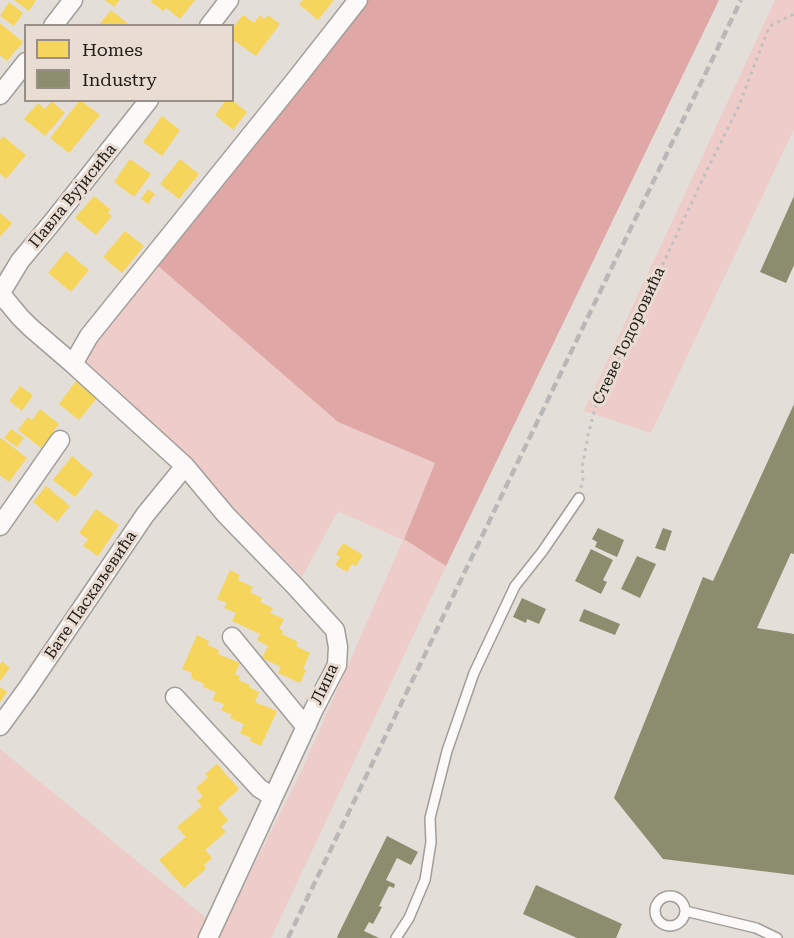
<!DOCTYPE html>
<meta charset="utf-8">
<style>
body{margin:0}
#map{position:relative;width:794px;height:938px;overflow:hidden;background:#e4ded8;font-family:"Roboto Serif",serif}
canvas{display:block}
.legend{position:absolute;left:24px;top:24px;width:210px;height:78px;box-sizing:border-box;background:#e9ddd3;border:2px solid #988f88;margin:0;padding:8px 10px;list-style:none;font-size:18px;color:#1f1b17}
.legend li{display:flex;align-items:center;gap:12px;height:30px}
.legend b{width:30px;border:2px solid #988f88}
</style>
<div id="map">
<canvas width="794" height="938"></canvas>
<ul class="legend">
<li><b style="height:16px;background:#f6d55c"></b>Homes</li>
<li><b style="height:16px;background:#8c8c6e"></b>Industry</li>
</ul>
</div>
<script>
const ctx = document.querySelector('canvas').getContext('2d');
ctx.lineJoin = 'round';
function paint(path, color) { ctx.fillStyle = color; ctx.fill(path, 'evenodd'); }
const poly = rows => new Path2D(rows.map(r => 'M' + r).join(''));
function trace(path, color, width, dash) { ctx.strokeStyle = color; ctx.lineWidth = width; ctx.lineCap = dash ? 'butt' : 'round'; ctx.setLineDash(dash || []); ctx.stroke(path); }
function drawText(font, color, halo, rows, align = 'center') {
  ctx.font = font + ' "Roboto Serif",serif'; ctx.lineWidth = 6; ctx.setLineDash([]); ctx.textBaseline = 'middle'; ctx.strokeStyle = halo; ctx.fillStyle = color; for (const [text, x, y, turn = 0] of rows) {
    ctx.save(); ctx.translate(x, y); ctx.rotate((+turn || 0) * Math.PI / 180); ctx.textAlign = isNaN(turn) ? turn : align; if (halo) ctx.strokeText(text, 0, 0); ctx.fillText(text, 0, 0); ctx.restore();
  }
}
const green = poly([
 [775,0,794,0,794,129,651,433,584,411],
 [157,265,338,422,435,463,404,539,446,566,271,938,0,938,0,749,221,930,301,772,403,540,338,511,302,577,125,397,87,362,93,343]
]);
const forest = poly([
 [368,0,719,0,446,566,404,539,435,463,338,422,157,265,241,162]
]);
const homes = poly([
 [14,0,36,0,29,11],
 [105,0,120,0,114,7],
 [152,0,195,0,180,19,166,8,163,11,151,2],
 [303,0,334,0,318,20,299,4],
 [9,2,23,13,14,26,0,16],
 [111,10,131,26,98,26],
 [243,15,254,23,260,15,265,19,268,15,280,24,256,56,232,39,232,25,234,26],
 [0,23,23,42,7,61,0,55],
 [80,100,100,115,69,153,50,138],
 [226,100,232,100,247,112,233,130,215,115],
 [52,101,65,113,45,136,24,119,38,103,45,109],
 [162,116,180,130,162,156,143,142],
 [3,136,26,155,6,179,0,174,0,140],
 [130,159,151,174,134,197,114,182],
 [180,159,199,174,179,199,160,184],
 [148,189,155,194,148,204,141,199],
 [94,196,110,209,108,213,112,216,96,235,75,218],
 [0,213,12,223,0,237],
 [125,231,144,246,122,273,103,257],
 [66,251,89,270,71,292,48,273],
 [76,381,97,398,79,420,59,404],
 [20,386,33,395,22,411,9,401],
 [40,409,59,424,53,432,57,435,51,441,48,439,41,448,18,430,28,417,32,420],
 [11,429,24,438,17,447,4,438],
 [1,438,27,458,9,482,0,475,0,439],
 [72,456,93,474,75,497,53,480],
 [46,486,70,506,57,522,33,502],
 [96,509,119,525,98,556,83,546,88,539,79,533],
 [343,543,363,555,356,566,352,564,347,572,335,565,340,557,336,554],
 [230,570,240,575,238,580,253,587,250,592,262,598,260,602,273,608,270,613,284,619,279,629,283,631,282,634,298,642,296,646,310,653,303,669,306,670,300,683,278,673,281,667,262,658,268,646,257,640,260,634,232,621,236,613,224,608,227,603,217,599],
 [197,635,209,641,208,645,219,650,218,654,240,663,235,674,240,676,239,680,250,685,249,687,259,692,255,702,277,711,261,746,250,741,251,738,240,733,244,724,230,718,232,715,221,710,224,704,212,700,216,692,203,687,204,684,191,678,192,673,182,669],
 [2,661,10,668,0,681,0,664],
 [0,687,7,692,0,702],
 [217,764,239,789,218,808,228,820,221,827,226,832,205,850,212,858,204,865,206,869,184,888,159,860,186,837,177,827,202,806,197,801,203,796,196,788,208,777,205,774]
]);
const industry = poly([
 [794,196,794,265,786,283,760,272],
 [794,404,794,554,791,553,757,628,794,634,794,875,663,859,614,798,703,577,713,581],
 [598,528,624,540,617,557,595,547,597,542,592,539],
 [663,528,672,531,665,551,655,548],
 [591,549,613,560,603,580,607,582,601,594,575,581],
 [637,556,656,564,640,598,621,589],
 [522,598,546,609,539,624,527,619,526,623,513,617],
 [584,609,620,624,615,635,579,621],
 [387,836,418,852,411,865,397,858,386,880,395,884,394,888,389,886,379,906,382,907,373,924,369,922,364,931,379,938,338,938,337,937],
 [536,885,622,924,616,938,577,938,523,914]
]);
const path = poly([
 [581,488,583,478,582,468,588,435,597,401,616,364,706,172,738,108,767,32,772,25,794,14]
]);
const lane = poly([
 '655 911a15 15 0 1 1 30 0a15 15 0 1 1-30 0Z',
 [685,911,756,928,777,938],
 [396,938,409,918,425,880,431,842,430,818,447,751,474,673,515,586,542,552,579,498]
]);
const street = poly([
 [53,26,73,0],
 [209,26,229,0],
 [0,95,26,62],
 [0,293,20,317,30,327,73,364,185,466,226,515,294,585,335,630,338,647,337,665,314,709,208,938],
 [0,294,20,261,50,225,149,100],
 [73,364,89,336,296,79,358,0],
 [0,526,60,440],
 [232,637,301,721,307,725],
 [175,697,259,788,273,797],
 [0,726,27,689,145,515,185,466]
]);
const rail = poly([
 [288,938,741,0]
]);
const streetNames = [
 ["Павла Вујисића",73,196,-51],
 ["Стеве Тодоровића",629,336,-65],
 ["Бате Паскаљевића",91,595,-56],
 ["Липа",325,684,-65]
];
paint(green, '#edccc9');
paint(forest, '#dfa8a6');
paint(homes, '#f6d55c');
paint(industry, '#8c8c6e');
trace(lane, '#a19d98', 12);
trace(street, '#a19d98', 21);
trace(path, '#c2c0bd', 3, [3, 4.5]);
trace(lane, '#fbfaf9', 9);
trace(street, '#fbfaf9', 18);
trace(rail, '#bab8b7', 4.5, [9, 4.5]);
drawText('16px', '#1f1b17', '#e9ddd3', streetNames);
</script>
